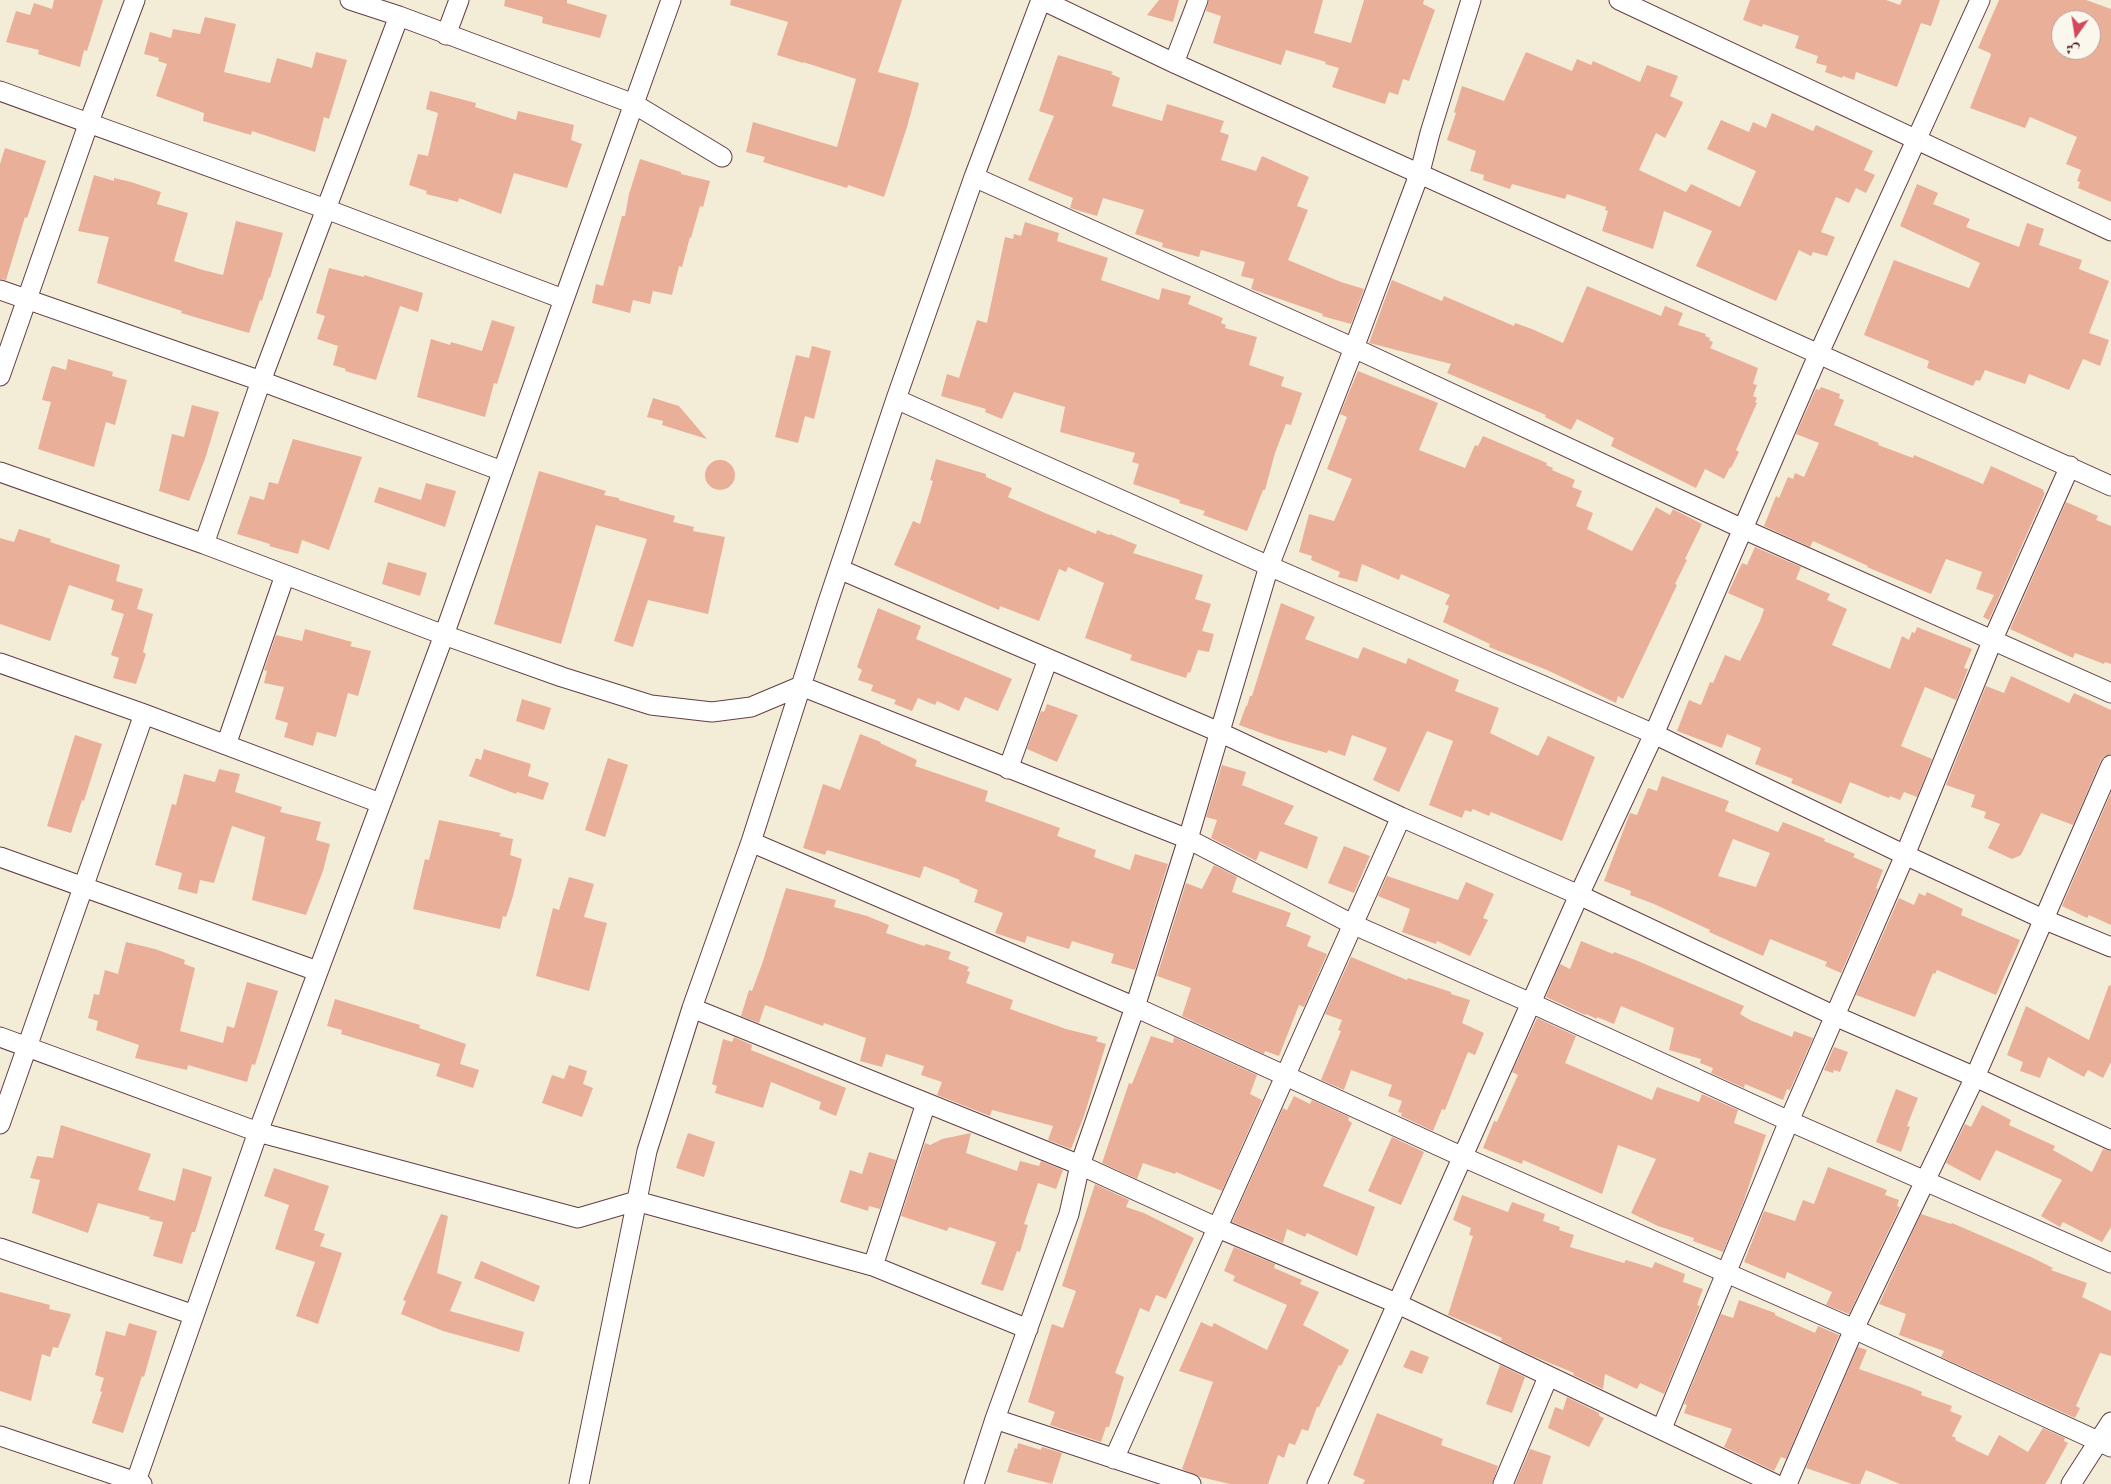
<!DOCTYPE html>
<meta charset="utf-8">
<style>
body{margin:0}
#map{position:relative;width:2111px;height:1484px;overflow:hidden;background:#f3edd7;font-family:"Libre Bodoni",Amiri,serif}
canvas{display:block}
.north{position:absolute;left:2051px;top:10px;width:50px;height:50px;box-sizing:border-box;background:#fbf7ec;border:1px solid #b4a19f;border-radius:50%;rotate:193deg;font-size:14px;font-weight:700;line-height:20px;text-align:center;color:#4a1f2b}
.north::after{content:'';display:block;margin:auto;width:18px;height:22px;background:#d1495b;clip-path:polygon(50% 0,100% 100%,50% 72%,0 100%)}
</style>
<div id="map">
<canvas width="2111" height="1484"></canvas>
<div class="north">ش</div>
</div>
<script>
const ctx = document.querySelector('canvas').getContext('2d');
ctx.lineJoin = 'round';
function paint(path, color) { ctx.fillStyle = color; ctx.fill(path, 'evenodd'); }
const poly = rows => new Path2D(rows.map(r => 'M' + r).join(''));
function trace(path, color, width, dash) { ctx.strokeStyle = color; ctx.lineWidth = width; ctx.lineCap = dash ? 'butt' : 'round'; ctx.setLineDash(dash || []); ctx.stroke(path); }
const building = poly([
 [54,0,103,0,87,51,84,50,80,67,38,54,39,50,6,42,16,11,30,15,34,3,52,9],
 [505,0,567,0,567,3,607,15,600,38,542,23,543,17,504,6],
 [731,0,902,0,878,72,919,83,907,127,884,197,848,185,847,188,763,162,765,157,746,152,753,122,837,147,856,79,803,62,803,63,777,55,788,22,730,5],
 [1159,0,1179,0,1173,22,1147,15],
 [1209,0,1323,0,1314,33,1351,43,1364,0,1424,0,1423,4,1435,10,1409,81,1403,79,1398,95,1389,92,1385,104,1332,87,1339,68,1325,64,1326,62,1286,50,1281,65,1213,43,1221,16,1206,11],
 [1750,0,1886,0,1900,5,1902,0,1940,0,1931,26,1921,23,1897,87,1856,72,1854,80,1843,76,1842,78,1825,72,1827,66,1816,63,1818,56,1795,48,1799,36,1763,24,1762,27,1743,20],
 [1999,0,2086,0,2111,9,2111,202,2078,188,2080,182,2077,181,2081,170,2066,164,2077,137,2030,117,2025,128,1970,108,1991,55,1990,53,1978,48],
 [2061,20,2091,20,2091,50,2061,50],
 [205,17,236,24,224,72,270,83,277,58,312,68,316,52,347,60,329,119,324,117,315,152,252,131,251,135,203,121,204,113,156,96,167,64,158,61,159,58,144,54,150,32,171,38,173,29,200,34],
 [1526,52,1572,71,1577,59,1591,65,1593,61,1640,82,1647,65,1678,76,1670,96,1683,102,1682,105,1665,138,1656,133,1639,170,1686,192,1691,184,1740,207,1756,171,1707,149,1721,120,1749,132,1753,122,1766,128,1772,113,1813,131,1816,125,1873,151,1864,170,1875,175,1866,193,1856,188,1849,203,1836,197,1821,232,1835,237,1827,256,1813,252,1811,256,1799,250,1776,301,1696,266,1712,231,1664,211,1653,249,1602,231,1608,211,1605,210,1606,207,1567,194,1565,199,1512,184,1510,189,1483,180,1484,175,1470,171,1476,151,1447,140,1456,113,1454,112,1462,86,1504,101],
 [1058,55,1113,72,1111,74,1120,78,1112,106,1162,121,1167,104,1224,121,1220,132,1229,135,1221,160,1256,171,1262,156,1309,177,1297,206,1308,210,1288,260,1341,282,1364,289,1351,324,1322,316,1323,314,1251,289,1254,279,1241,276,1245,262,1201,250,1199,257,1162,247,1163,243,1135,234,1144,210,1103,198,1097,216,1070,208,1073,198,1028,180,1054,116,1039,111],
 [430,91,476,103,475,107,516,120,518,111,574,125,571,140,582,144,567,188,514,173,501,214,459,198,458,202,426,194,427,191,409,185,418,154,428,156,438,113,426,109],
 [5,148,46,161,27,218,25,217,6,280,0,279,0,164],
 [640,159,681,172,681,174,710,181,703,207,700,206,691,238,690,237,682,267,679,266,672,295,653,291,650,304,633,300,630,313,592,303,596,284,603,286,622,216,625,216,629,194],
 [94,175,114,181,114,178,131,182,161,192,157,204,188,213,174,261,203,270,223,275,236,221,283,233,270,278,269,277,262,301,260,300,249,333,181,313,182,311,97,283,109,237,78,231],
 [1917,184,1938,193,1933,204,1970,219,1966,227,2019,247,2027,223,2044,229,2039,245,2082,260,2079,269,2109,281,2089,333,2109,340,2100,366,2083,359,2069,390,2029,374,2025,384,1985,370,1980,381,1976,380,1973,386,1927,368,1929,361,1864,335,1894,260,1969,288,1980,263,1900,226],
 [1025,222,1059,233,1057,241,1108,258,1101,280,1159,300,1162,288,1191,296,1188,304,1223,318,1221,323,1226,325,1225,328,1257,337,1249,365,1284,377,1281,386,1302,393,1291,425,1286,424,1275,453,1265,490,1263,490,1247,531,1203,515,1205,511,1179,503,1180,500,1133,484,1139,464,1132,462,1135,453,1060,432,1065,407,1014,392,1002,419,985,412,986,409,941,396,947,374,959,378,977,320,987,323,1005,237,1013,239,1014,234,1021,236],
 [329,268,364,277,364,275,423,293,418,312,400,306,376,380,345,371,346,369,333,365,338,346,317,339,325,316,316,313],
 [1392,280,1442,301,1444,296,1514,326,1515,323,1532,329,1563,343,1587,286,1661,316,1665,306,1683,313,1678,325,1706,334,1705,336,1710,338,1709,340,1713,342,1710,348,1758,368,1753,384,1757,385,1753,396,1757,398,1755,402,1757,403,1736,450,1739,452,1731,468,1730,467,1724,479,1705,469,1696,488,1611,446,1614,438,1577,419,1571,430,1545,417,1546,415,1447,373,1451,364,1369,343],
 [492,320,515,327,497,384,494,383,485,417,417,397,431,339,450,345,451,342,482,351],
 [812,346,831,351,814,419,805,416,798,443,775,437,796,355,809,358],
 [68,359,113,372,112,376,127,380,115,425,106,422,94,467,38,449,51,402,42,400,51,368,53,366,66,370],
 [1358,371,1438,403,1419,450,1465,468,1475,445,1478,446,1483,436,1547,463,1546,465,1553,468,1552,470,1575,480,1572,487,1582,491,1576,506,1593,513,1587,529,1632,551,1656,507,1670,515,1673,509,1702,524,1685,559,1687,560,1675,584,1677,585,1623,699,1618,696,1616,703,1547,670,1489,647,1490,644,1443,622,1449,606,1445,604,1450,595,1401,574,1399,580,1362,564,1357,582,1338,577,1340,572,1311,560,1312,556,1299,552,1309,514,1334,521,1352,479,1327,469,1347,417,1340,414],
 [1821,387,1840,394,1839,398,1844,400,1834,425,1879,443,1878,445,1913,458,1914,455,1983,484,1991,466,2044,490,2043,492,2045,493,1989,620,1983,617,1994,595,1976,589,1982,572,1946,559,1931,594,1867,567,1868,566,1813,541,1810,547,1764,526,1776,496,1779,498,1788,477,1793,479,1795,473,1804,477,1819,443,1796,434,1816,389,1819,390],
 [653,398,679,406,707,439,662,425,663,421,647,417],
 [192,405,219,412,206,456,189,501,159,491,172,434,184,437],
 [293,439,362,457,329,550,302,540,298,554,269,546,270,544,237,534,250,496,264,500,269,482,278,484],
 [936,459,986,474,986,477,1012,488,1008,497,1045,513,1096,534,1097,530,1109,535,1110,534,1137,545,1133,553,1203,575,1195,599,1211,604,1202,631,1214,634,1209,652,1198,650,1190,673,1188,672,1186,678,1130,660,1132,655,1085,638,1104,583,1068,567,1066,572,1059,569,1039,621,1000,606,999,610,894,565,913,521,920,524,933,481,930,480],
 '705 475a15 15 0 1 1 30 0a15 15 0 1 1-30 0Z',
 [539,471,606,491,604,495,619,498,619,500,675,516,673,522,694,527,693,531,725,537,708,614,648,600,633,647,614,641,647,539,596,525,561,644,494,624],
 [426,483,456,491,445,527,374,502,379,487,421,500],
 [2066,502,2098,516,2096,520,2111,526,2111,664,2105,662,2104,664,2075,653,2073,658,2010,629],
 [19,529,51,539,50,542,120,565,116,581,143,589,137,609,153,614,143,652,146,654,136,684,113,678,119,658,111,655,124,614,111,610,114,600,69,585,50,641,0,624,0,538,14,542],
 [1755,547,1801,567,1796,579,1830,594,1827,600,1847,609,1832,645,1890,669,1902,636,1909,640,1912,632,1915,633,1917,627,1972,649,1964,668,1968,669,1956,700,1925,687,1901,746,1932,759,1917,797,1904,792,1900,800,1890,796,1889,798,1850,782,1841,804,1791,783,1793,779,1755,764,1761,748,1727,734,1722,748,1677,731,1689,700,1701,705,1710,682,1713,683,1725,655,1740,661,1760,621,1764,609,1728,593,1742,563,1747,565],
 [388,562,427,573,420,596,382,584],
 [1281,603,1315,617,1305,639,1358,659,1363,647,1406,664,1408,658,1459,680,1455,691,1499,708,1490,733,1538,756,1548,736,1595,757,1562,841,1491,812,1489,816,1473,809,1471,812,1465,810,1462,818,1429,805,1453,741,1427,731,1399,792,1373,780,1387,748,1352,735,1345,756,1328,750,1327,753,1278,739,1239,725,1246,706,1247,706,1250,696,1252,696],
 [878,608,921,626,916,639,1012,679,998,711,965,697,959,711,937,701,935,705,918,698,912,711,894,704,896,700,871,691,873,685,858,680,862,670,857,667],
 [305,629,352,642,350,646,371,651,358,696,348,693,336,737,317,732,313,746,284,737,288,723,275,719,284,687,264,683,267,671,264,670,276,635,302,641],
 [2011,676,2069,703,2074,693,2111,710,2111,754,2105,756,2101,760,2073,825,2041,813,2021,855,2012,859,1988,848,2000,824,1984,818,1986,812,1971,807,1975,795,1946,785,1986,686,2004,693],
 [522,699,551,708,544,730,516,721],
 [1047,704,1078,715,1057,762,1027,749,1041,711,1044,712],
 [860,734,881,742,880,743,917,760,915,766,988,791,985,801,1060,828,1057,836,1096,850,1094,857,1130,870,1135,854,1168,864,1135,970,1111,963,1114,954,1072,941,1069,949,1027,936,1025,943,995,933,1003,913,974,902,978,890,959,882,960,880,924,866,920,878,827,850,825,855,803,848,823,784,840,790],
 [75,735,102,744,84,801,82,800,71,833,47,826],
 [484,749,531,764,528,776,549,783,543,800,517,792,516,794,469,776,476,758,481,760],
 [608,758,628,765,605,837,585,830],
 [1222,765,1246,772,1242,785,1294,806,1284,824,1318,837,1307,869,1260,851,1256,861,1211,838,1217,820,1206,817],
 [219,769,240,774,235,792,282,807,280,812,321,822,316,840,330,844,323,871,306,915,252,900,265,837,232,826,214,883,200,880,197,894,178,889,182,873,155,865,172,804,176,805,184,774,215,782],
 [1662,776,1729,801,1725,811,1778,832,1783,822,1825,839,1824,841,1855,854,1853,857,1883,870,1876,888,1878,889,1841,973,1825,966,1827,962,1770,939,1763,956,1709,932,1710,930,1654,904,1630,895,1631,891,1604,881,1630,813,1637,815,1648,788,1657,791],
 [1733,839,1770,853,1756,887,1718,876],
 [2111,793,2111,925,2089,915,2087,918,2062,906],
 [439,820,501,833,499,836,513,839,510,855,522,859,513,896,506,917,503,916,500,929,413,909,425,859,429,860],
 [1344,846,1370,856,1354,893,1328,883],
 [1214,865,1237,877,1232,892,1291,913,1286,926,1311,936,1307,946,1327,954,1304,1007,1299,1005,1279,1056,1265,1051,1264,1054,1182,1016,1191,988,1157,976,1186,883,1202,889],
 [1387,876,1458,900,1466,882,1494,894,1483,918,1488,920,1470,956,1437,941,1436,944,1402,932,1410,909,1378,896],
 [569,877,594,884,584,917,607,923,589,991,536,976,553,908,559,910],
 [786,888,836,900,834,907,867,916,889,925,886,933,924,946,926,944,951,952,948,959,969,967,967,971,970,972,966,983,1013,1000,1010,1009,1066,1029,1098,1037,1096,1041,1106,1044,1084,1116,1071,1149,1048,1140,1053,1126,992,1110,990,1116,937,1095,942,1082,921,1075,924,1066,886,1054,882,1067,860,1061,866,1038,824,1023,823,1026,765,1005,759,1023,741,1016,749,990,752,991,762,964],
 [1927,892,1963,909,1961,915,2020,940,1996,995,1937,970,1935,974,1933,973,1915,1017,1856,995,1899,898,1914,905,1919,893,1925,896],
 [1581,941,1613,954,1614,952,1633,959,1744,1006,1740,1014,1750,1020,1792,1037,1794,1031,1813,1038,1790,1090,1787,1089,1783,1100,1745,1084,1744,1088,1711,1073,1713,1068,1700,1063,1701,1059,1669,1050,1674,1028,1621,1006,1614,1024,1597,1017,1597,1019,1586,1014,1585,1015,1546,997,1560,964,1570,969],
 [126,942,155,949,185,960,184,964,195,968,180,1031,223,1043,227,1026,234,1028,247,982,278,991,255,1065,252,1064,247,1082,188,1065,187,1070,135,1058,139,1045,96,1030,98,1021,88,1018,94,994,99,995,105,970,118,974],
 [1351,957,1407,980,1408,978,1451,992,1451,994,1470,1000,1462,1023,1484,1033,1475,1055,1468,1052,1445,1110,1442,1109,1433,1131,1401,1116,1402,1113,1398,1112,1402,1101,1388,1096,1392,1085,1351,1070,1344,1090,1321,1080,1341,1031,1338,1030,1342,1020,1325,1014],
 [2109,985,2111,986,2111,1062,2103,1078,2088,1070,2084,1077,2048,1057,2040,1078,2020,1071,2023,1062,2007,1055,2026,1006,2089,1040],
 [335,999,420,1025,419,1028,466,1044,460,1064,479,1070,473,1088,436,1076,440,1064,341,1034,342,1030,327,1026],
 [1537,1018,1576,1036,1565,1063,1652,1100,1657,1087,1699,1102,1702,1094,1738,1110,1734,1123,1766,1135,1743,1203,1723,1252,1693,1241,1694,1238,1658,1226,1631,1213,1656,1159,1618,1145,1602,1194,1523,1160,1522,1164,1483,1148,1494,1121,1497,1122,1518,1075,1512,1072],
 [1151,1036,1173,1043,1174,1037,1257,1075,1250,1094,1262,1100,1222,1191,1176,1172,1175,1174,1143,1163,1137,1179,1102,1163,1129,1083,1132,1084],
 [734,1037,752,1045,751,1050,846,1088,836,1116,819,1109,821,1102,771,1082,763,1108,715,1093,717,1086,712,1084,723,1039,732,1042],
 [1834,1047,1848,1052,1840,1072,1834,1070,1833,1073,1824,1070],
 [569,1065,587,1071,583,1084,593,1088,582,1117,542,1103,552,1075,564,1079],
 [1896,1089,1918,1098,1907,1126,1910,1127,1901,1152,1876,1142],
 [1294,1096,1310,1104,1312,1100,1349,1117,1348,1120,1352,1123,1323,1186,1375,1207,1357,1256,1307,1233,1305,1237,1287,1229,1283,1243,1232,1222,1283,1108,1287,1110],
 [1982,1105,2011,1120,2009,1125,2055,1146,2053,1150,2092,1172,2103,1149,2111,1151,2111,1227,2102,1242,2063,1222,2060,1227,2041,1216,2062,1180,1996,1150,1980,1181,1946,1163,1965,1124,1971,1127],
 [61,1125,151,1154,138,1190,175,1201,183,1168,212,1177,195,1232,192,1232,182,1264,153,1256,163,1222,149,1219,150,1217,98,1203,88,1233,32,1213,40,1180,30,1178,37,1156,53,1158],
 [688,1133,715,1142,704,1177,676,1168],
 [971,1133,966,1153,1017,1171,1020,1161,1039,1166,1041,1161,1063,1170,1056,1189,1038,1183,1024,1224,1028,1225,1020,1252,1017,1251,1003,1291,981,1284,996,1242,949,1227,947,1231,901,1216,925,1143,930,1145,942,1139],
 [1392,1137,1424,1152,1401,1205,1368,1191],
 [869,1152,896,1160,880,1209,869,1206,868,1211,840,1202,850,1170,862,1174],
 [1828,1167,1887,1190,1885,1195,1899,1200,1897,1206,1900,1207,1849,1314,1826,1305,1832,1292,1787,1272,1785,1279,1744,1262,1764,1211,1795,1221,1803,1200,1814,1204],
 [274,1168,329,1186,314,1230,325,1234,320,1246,342,1253,318,1324,296,1316,315,1262,275,1249,289,1205,264,1196],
 [1095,1184,1129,1200,1126,1207,1144,1213,1194,1238,1166,1299,1156,1295,1149,1312,1140,1308,1115,1373,1124,1377,1109,1427,1106,1427,1101,1442,1050,1425,1055,1412,1028,1402,1052,1324,1063,1328,1076,1291,1062,1286],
 [1462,1195,1508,1212,1512,1202,1545,1214,1543,1221,1560,1227,1559,1230,1574,1235,1570,1247,1624,1263,1626,1260,1652,1268,1655,1262,1685,1274,1683,1282,1703,1289,1697,1305,1700,1306,1664,1394,1640,1383,1637,1389,1605,1374,1603,1389,1573,1375,1574,1373,1533,1356,1501,1341,1502,1338,1448,1315,1473,1236,1469,1235,1471,1228,1453,1220],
 [441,1214,448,1216,437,1273,462,1282,450,1311,524,1332,519,1352,443,1331,401,1314,406,1301,403,1300],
 [1921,1214,1951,1224,1952,1223,2031,1257,2053,1268,2051,1270,2087,1283,2082,1297,2111,1311,2111,1356,2100,1353,2076,1406,2080,1408,2075,1418,1941,1357,1944,1351,1899,1335,1906,1314,1879,1304],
 [1234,1247,1275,1264,1274,1268,1302,1280,1300,1284,1319,1292,1303,1325,1349,1350,1341,1366,1339,1365,1319,1407,1317,1407,1308,1431,1302,1429,1295,1445,1289,1443,1284,1458,1278,1455,1268,1484,1230,1484,1200,1477,1182,1469,1213,1382,1179,1371,1201,1322,1212,1327,1214,1323,1267,1350,1287,1305,1233,1281,1235,1276,1224,1271],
 [481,1261,540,1286,534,1302,474,1278],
 [0,1292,50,1305,49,1309,71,1314,58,1348,53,1347,50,1357,42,1354,31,1401,0,1391],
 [1739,1300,1775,1313,1775,1315,1815,1333,1818,1326,1839,1335,1786,1459,1781,1457,1774,1471,1724,1447,1732,1429,1684,1413,1687,1405,1684,1404,1721,1314,1733,1318],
 [129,1323,157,1331,144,1377,142,1376,123,1433,92,1423,102,1392,100,1391,104,1378,95,1375,106,1331,125,1336],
 [1858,1347,1867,1350,1859,1369,1913,1388,1922,1392,1921,1395,1952,1406,1950,1411,1962,1416,1952,1436,1956,1438,1955,1440,1988,1456,1999,1435,2028,1452,2043,1428,2065,1438,2064,1441,2068,1443,2049,1478,2045,1484,1900,1484,1866,1470,1860,1484,1852,1484,1806,1468],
 [1411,1350,1429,1357,1422,1374,1403,1367],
 [1500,1365,1525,1377,1512,1413,1486,1404],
 [1567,1397,1599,1413,1599,1416,1604,1418,1589,1447,1548,1428,1555,1407,1563,1410],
 [1377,1413,1443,1439,1441,1445,1498,1466,1492,1484,1363,1484,1365,1480,1353,1475],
 [1018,1443,1041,1450,1042,1447,1062,1453,1052,1484,1007,1472,1015,1448,1017,1449],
 [1530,1449,1551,1456,1542,1484,1515,1484]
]);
const minor = poly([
 [350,0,399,16,634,104,722,157],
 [1042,0,1174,63,2111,486],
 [1619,0,2111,231],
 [446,35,459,0],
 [1174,63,1198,0],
 [0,91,326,209,563,299],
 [974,177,1354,348,1743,529,2111,693],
 [0,290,261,381,502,471],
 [0,376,89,122,135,0],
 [896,399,1269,566,1654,734,1905,855,2043,919,2111,947],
 [0,472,204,544,444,635,562,677,651,705,712,712,751,707,801,686,1188,839,1352,924,1531,1003,1789,1121,2111,1263],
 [204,544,261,381,399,16],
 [839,569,1219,732,1401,817,1579,895,1835,1016,1975,1077,2111,1140],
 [0,663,144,714,380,803],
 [226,745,285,575],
 [1008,769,1048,659],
 [751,842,1135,1007,1463,1157,1854,1329,2111,1447],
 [0,857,317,971],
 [692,1008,1080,1165,1218,1228,1396,1303,1775,1484],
 [0,1037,258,1132,578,1218,636,1201,873,1266,1028,1329],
 [0,1124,144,714],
 [0,1248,194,1315],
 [873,1266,926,1103],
 [995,1419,1191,1484],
 [1662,1428,1789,1121,1905,855,1993,639,2070,466],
 [0,1436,142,1484],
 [1114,1459,1401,817],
 [135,1484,258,1132,444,635,671,0],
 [579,1484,647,1151,692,1008,751,842,827,605,896,399,974,177,1041,0],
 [974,1484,995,1419,1069,1214,1080,1165,1135,1007,1188,839,1269,566,1354,348,1420,172,1430,133,1471,0],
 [1317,1484,1579,895,1654,734,1819,353,1980,0],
 [1503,1484,1548,1377],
 [1787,1484,1854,1329,1975,1077,2111,765],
 [2071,1484,2111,1422]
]);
paint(building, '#eaaf99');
trace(minor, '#633e45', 21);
trace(minor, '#fff', 19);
</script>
